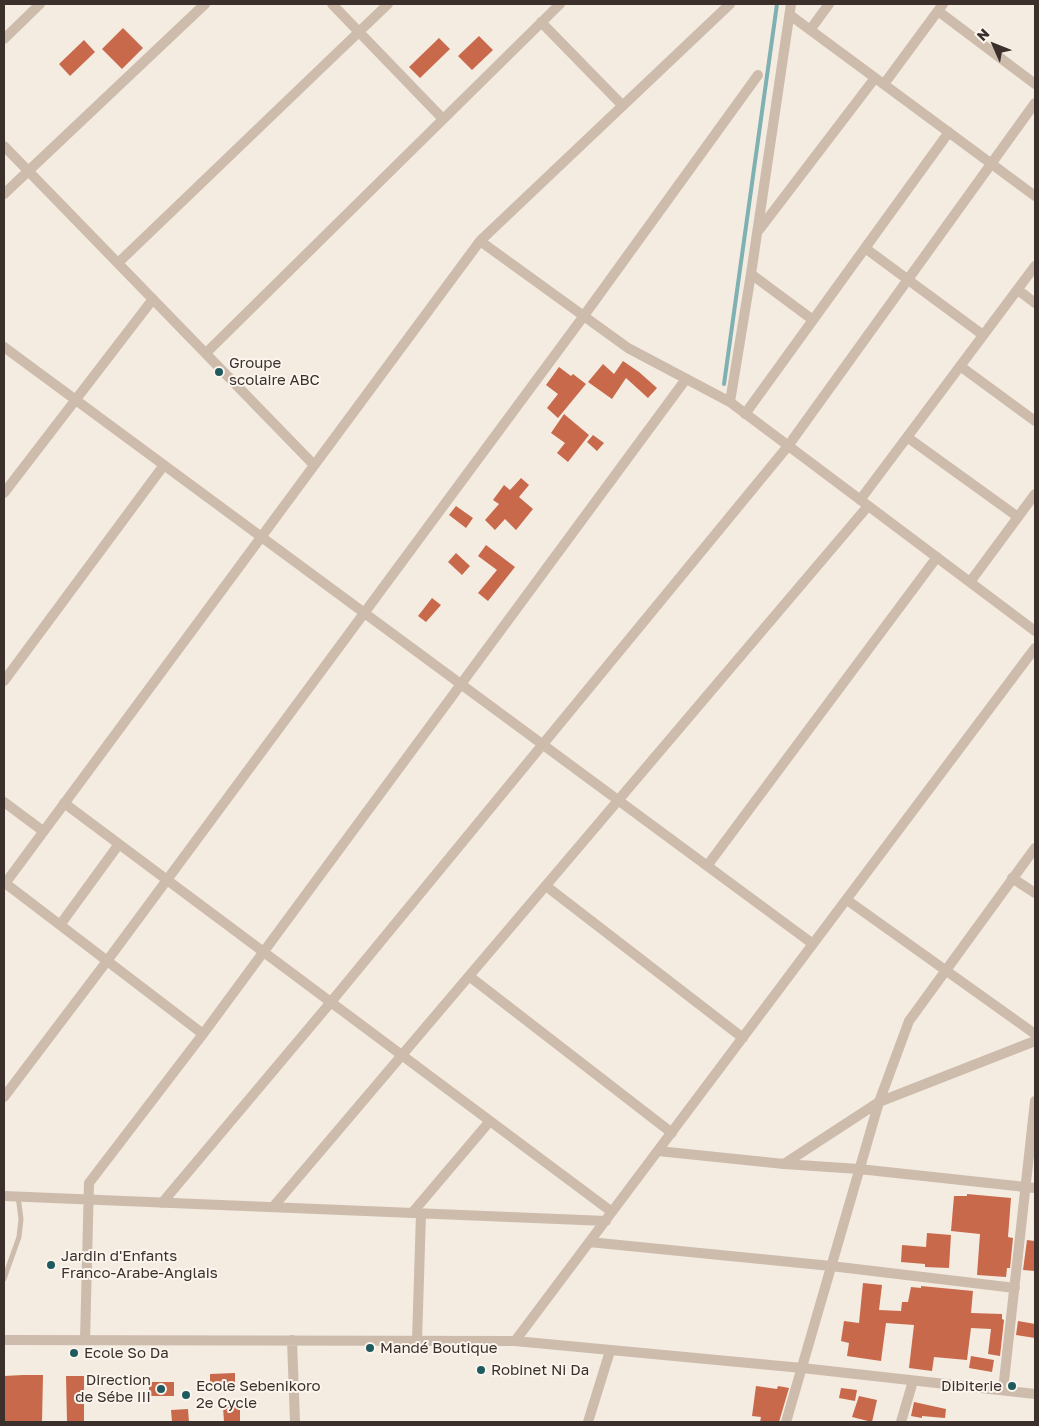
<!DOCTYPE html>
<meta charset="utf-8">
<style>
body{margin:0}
#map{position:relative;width:1039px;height:1426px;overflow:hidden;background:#f4ebe1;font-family:"Golos Text",sans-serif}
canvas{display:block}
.frame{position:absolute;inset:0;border:5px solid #3b302b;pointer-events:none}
.north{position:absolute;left:969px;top:20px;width:50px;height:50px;-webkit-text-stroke:4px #fbf5ee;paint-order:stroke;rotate:314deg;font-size:14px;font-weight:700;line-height:20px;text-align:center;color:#3b302b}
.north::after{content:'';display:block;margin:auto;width:18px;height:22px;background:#3b302b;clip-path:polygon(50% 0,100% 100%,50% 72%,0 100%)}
</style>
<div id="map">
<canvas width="1039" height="1426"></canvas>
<div class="frame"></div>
<div class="north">N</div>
</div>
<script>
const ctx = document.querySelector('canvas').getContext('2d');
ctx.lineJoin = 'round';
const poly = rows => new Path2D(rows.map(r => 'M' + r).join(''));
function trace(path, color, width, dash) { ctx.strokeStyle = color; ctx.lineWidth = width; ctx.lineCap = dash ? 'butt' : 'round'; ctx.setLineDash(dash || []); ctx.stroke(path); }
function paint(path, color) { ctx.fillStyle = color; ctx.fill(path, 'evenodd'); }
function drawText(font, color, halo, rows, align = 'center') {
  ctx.font = font + ' "Golos Text",sans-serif'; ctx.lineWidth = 4; ctx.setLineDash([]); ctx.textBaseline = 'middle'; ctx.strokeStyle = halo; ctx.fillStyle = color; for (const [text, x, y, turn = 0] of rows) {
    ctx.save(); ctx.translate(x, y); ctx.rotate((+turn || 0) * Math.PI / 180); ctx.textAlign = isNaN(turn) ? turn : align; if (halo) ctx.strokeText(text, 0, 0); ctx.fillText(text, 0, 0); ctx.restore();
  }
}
const stream = poly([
 [724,384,777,4]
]);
const building = poly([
 [123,28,143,48,122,69,102,49],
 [479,36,493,50,472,70,458,56],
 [439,38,450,49,420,78,409,67],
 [84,40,95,52,70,76,59,64],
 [623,361,639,372,657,388,648,398,626,378,612,399,588,382,603,364,614,374],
 [559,367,571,376,573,374,586,384,558,418,547,408,558,394,546,385],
 [564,414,589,435,568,462,557,453,565,443,551,433],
 [593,435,604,443,597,451,587,442],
 [521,478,529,485,519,497,533,509,516,530,505,519,495,530,485,520,499,504,493,500,504,485,510,490],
 [456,506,473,518,466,528,449,515],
 [486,545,515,567,488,601,478,593,497,570,478,556],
 [456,553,470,566,462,575,448,562],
 [432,598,441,605,426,622,418,616],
 [967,1194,1011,1198,1008,1237,1013,1238,1010,1268,1007,1268,1006,1277,977,1275,980,1234,951,1231,954,1196,967,1196],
 [927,1233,951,1235,949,1268,925,1267,925,1264,901,1262,902,1245,926,1247],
 [1027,1240,1035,1241,1035,1271,1023,1270],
 [863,1283,882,1285,879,1310,901,1311,902,1302,908,1302,911,1287,921,1288,921,1286,973,1291,971,1313,1002,1314,1002,1319,1004,1320,1000,1356,988,1354,991,1329,971,1328,967,1360,934,1357,932,1371,909,1368,914,1325,886,1323,881,1361,847,1356,849,1343,841,1341,844,1321,859,1323],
 [1018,1321,1035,1324,1035,1338,1016,1335],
 [971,1356,994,1360,992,1372,969,1368],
 [235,1373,235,1384,210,1384,210,1374],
 [23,1375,43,1375,42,1422,4,1422,4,1376],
 [66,1376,84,1376,84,1422,67,1422],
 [149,1382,174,1382,174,1396,149,1396],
 [756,1386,777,1389,778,1386,789,1388,779,1422,760,1422,761,1417,752,1416],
 [841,1388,857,1390,855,1401,839,1398],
 [859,1396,877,1400,872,1422,852,1417],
 [914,1402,946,1409,945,1418,922,1416,922,1418,911,1416],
 [240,1406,240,1422,224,1422,223,1407],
 [188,1409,189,1422,172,1422,171,1410]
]);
const service = poly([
 [4,1279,19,1237,21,1219,18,1196]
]);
const minor = poly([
 [332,4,443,119],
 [938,11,1035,84],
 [790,15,1035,196],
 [541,22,623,106],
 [810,30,829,4],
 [4,39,40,4],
 [884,84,943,4],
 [4,146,314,465],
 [4,194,205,4],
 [759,230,875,78],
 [480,241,628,348,730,402,1035,631],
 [865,248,983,335],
 [118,263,388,4],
 [751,274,813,320],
 [1018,290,1035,303],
 [4,347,813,944],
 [206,353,560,4],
 [960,366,1035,421],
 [730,402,751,274,791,4],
 [745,414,949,132],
 [907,437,1018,517],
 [4,493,153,299],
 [860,500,1035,266],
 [970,582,1035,494],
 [4,681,164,465],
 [4,802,43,831],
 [64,803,612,1212],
 [707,866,937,557],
 [1012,878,1035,893],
 [5,883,203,1034],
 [4,885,480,241,730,4],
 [546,886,743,1038],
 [847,900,1035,1034],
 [60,925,119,844],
 [469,976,672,1133],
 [4,1097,107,961,583,317,758,75],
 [658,1151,784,1164,859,1169,1035,1188],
 [784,1164,879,1102,1035,1041],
 [4,1196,606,1221],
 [162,1203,331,1002,788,446,1035,103],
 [273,1207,868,506],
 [412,1213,490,1121],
 [589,1242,831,1266,1015,1288],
 [4,1340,515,1341,802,1368,1035,1394],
 [85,1340,89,1183,203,1034,686,379],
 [292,1340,295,1422],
 [417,1341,421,1214],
 [515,1341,1035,648],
 [1003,1390,1035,1101],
 [588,1422,610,1351],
 [786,1422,879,1102,909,1021,1035,848],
 [901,1422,913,1381]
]);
const markers = [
 [219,372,5,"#1f5a5e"],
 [51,1265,5,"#1f5a5e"],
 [370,1348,5,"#1f5a5e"],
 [74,1353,5,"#1f5a5e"],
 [481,1370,5,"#1f5a5e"],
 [1012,1386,5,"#1f5a5e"],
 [161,1389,5,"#1f5a5e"],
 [186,1395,5,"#1f5a5e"]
];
const poiNames = [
 ["Groupe",229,363],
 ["scolaire ABC",229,380],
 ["Jardin d'Enfants",61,1256],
 ["Franco-Arabe-Anglais",61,1273],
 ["Mandé Boutique",380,1348],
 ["Ecole So Da",84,1353],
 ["Robinet Ni Da",491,1370],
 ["Direction",151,1380,"right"],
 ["de Sébe III",151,1397,"right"],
 ["Ecole Sebenikoro",196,1386],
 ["2e Cycle",196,1403],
 ["Dibiterie",1002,1386,"right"]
];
trace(stream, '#7fb0b2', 4);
paint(building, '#c8694b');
trace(service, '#cdbbac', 5);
trace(minor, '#cdbbac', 10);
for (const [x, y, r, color] of markers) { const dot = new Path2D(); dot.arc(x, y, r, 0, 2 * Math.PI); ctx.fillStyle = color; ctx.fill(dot); trace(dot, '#fbf5ee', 2); }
drawText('15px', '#3b302b', '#fbf5ee', poiNames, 'left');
</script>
